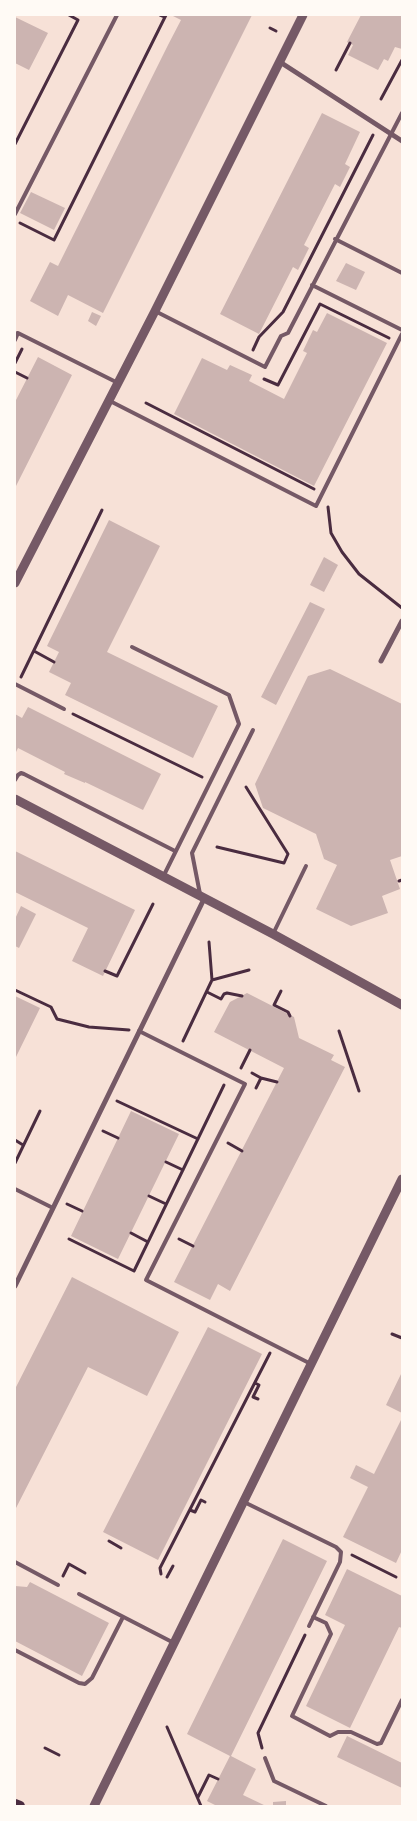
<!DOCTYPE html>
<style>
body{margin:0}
#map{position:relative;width:417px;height:1821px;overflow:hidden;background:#f7e1d7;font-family:"Golos Text",sans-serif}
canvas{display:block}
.frame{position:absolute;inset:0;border:16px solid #fffaf5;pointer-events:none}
</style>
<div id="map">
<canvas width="417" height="1821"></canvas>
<div class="frame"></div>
</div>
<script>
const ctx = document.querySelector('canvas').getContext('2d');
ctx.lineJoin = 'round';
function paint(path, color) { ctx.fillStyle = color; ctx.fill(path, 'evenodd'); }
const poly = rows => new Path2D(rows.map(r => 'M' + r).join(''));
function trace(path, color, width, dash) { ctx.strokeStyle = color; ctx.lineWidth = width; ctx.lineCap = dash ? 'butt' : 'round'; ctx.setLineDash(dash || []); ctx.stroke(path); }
const building = poly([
 [171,15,252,15,103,313,68,295,58,316,30,301,50,262,58,266,168,45,181,20],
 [361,15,402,15,402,49,395,47,388,61,384,59,378,70,348,55,353,45,347,42],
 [15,17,48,33,29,70,15,63],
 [322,113,360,132,345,164,350,167,340,187,335,184,304,245,309,248,298,270,293,267,259,334,220,314],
 [31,192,65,208,54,230,20,213],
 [346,263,365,272,356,290,336,281],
 [92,312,101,316,96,326,88,321],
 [327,313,387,343,314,486,174,414,202,358,227,370,230,365,252,375,249,381,284,399,307,353,303,351,313,330,317,332],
 [38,357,72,375,15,488,15,402],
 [109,520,160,546,107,652,218,706,193,758,65,695,71,683,49,672,59,652,47,646],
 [324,557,338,565,324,592,310,585],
 [310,602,325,609,276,705,261,697],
 [330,669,402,704,402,856,390,860,400,889,382,896,388,913,351,926,316,909,337,865,324,859,316,834,263,808,255,784,308,676],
 [28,707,161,774,143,810,85,782,85,783,64,774,65,772,18,748,16,752,15,752,15,714,22,718],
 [15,851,135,910,103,976,72,961,88,928,15,892],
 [21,906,36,914,19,948,15,946,15,919],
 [247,993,294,1017,299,1038,334,1055,331,1060,345,1067,230,1291,218,1284,210,1300,174,1282,284,1068,214,1032,230,1002],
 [15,996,40,1008,15,1059],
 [131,1111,179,1134,118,1259,71,1236],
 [72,1277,179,1332,147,1396,88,1367,15,1510,15,1389],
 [208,1327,262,1354,158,1560,103,1532],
 [402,1372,402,1413,386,1405],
 [402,1418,402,1550,396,1563,343,1537,368,1487,350,1478,356,1465,374,1474],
 [283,1539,327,1561,231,1756,256,1769,243,1795,266,1806,217,1806,207,1801,230,1756,187,1734],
 [347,1569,402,1596,402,1628,399,1627,350,1728,306,1706,345,1625,325,1615],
 [30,1582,109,1623,82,1676,15,1641,15,1586,27,1587],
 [347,1736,402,1763,402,1788,337,1757],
 [286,1801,286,1806,273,1806,273,1802]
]);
const path = poly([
 [160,15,165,17],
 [270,28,276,31],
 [336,70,350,43],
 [381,99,402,60],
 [15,144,78,20,69,15],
 [20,223,54,240,166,15],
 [253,350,259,337,283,312,373,135],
 [15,363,22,349],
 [15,372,27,378],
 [264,379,278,385,320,304,389,338],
 [146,403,314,489],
 [328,507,331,533,342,552,359,574,402,608],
 [34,651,54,662],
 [21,677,102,510],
 [73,714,202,777],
 [217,847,284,863,288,854,246,787],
 [399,881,402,880],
 [105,971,117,976,153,904],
 [212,980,249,970],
 [15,990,51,1007,57,1019,89,1027,129,1030],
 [281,991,274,1005,288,1012,290,1016],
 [207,992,221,999,224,994,227,993,242,996],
 [339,1031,359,1091],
 [183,1041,212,980,209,942],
 [241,1068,250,1050],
 [252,1073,261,1078,256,1088],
 [261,1078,277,1082],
 [117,1101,198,1139],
 [103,1131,118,1138],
 [15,1140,23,1145],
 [228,1143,242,1151],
 [166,1162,183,1170],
 [15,1163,40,1111],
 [149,1196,166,1204],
 [67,1204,82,1211],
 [131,1233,148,1242],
 [69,1239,134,1271,224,1085],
 [179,1239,193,1246],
 [392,1334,402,1338],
 [255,1383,259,1385,253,1397,258,1399],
 [190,1510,195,1512,201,1500,205,1502],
 [109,1541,121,1548],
 [352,1555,396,1577],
 [161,1574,160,1568,270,1353],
 [63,1576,69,1564,85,1573],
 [167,1577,173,1566],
 [167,1727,201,1806],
 [45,1748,59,1755],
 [262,1748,258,1733,305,1635],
 [198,1797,209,1775,218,1779]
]);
const service = poly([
 [15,214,117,15],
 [335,239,402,273],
 [312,285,402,330],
 [155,311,265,367,281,336,288,333,402,113],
 [15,334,18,333,118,383],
 [15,340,18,333],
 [110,401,316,506,402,334],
 [132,647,229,695,239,724,164,875],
 [15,684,64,709],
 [15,780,18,775,21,773,24,774,175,851],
 [200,894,192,853,253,730],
 [273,934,306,866],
 [139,1031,245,1084,146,1280,311,1364],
 [15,1189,53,1208],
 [244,1502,336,1547,341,1552,340,1562,309,1626],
 [15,1562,58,1585],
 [79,1594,174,1643],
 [313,1617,326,1623,331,1634,292,1716,330,1736,338,1732,351,1732,377,1744,381,1743,402,1700],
 [15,1650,79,1683,85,1684,92,1678,123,1617],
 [265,1758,274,1781,326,1806]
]);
const minor = poly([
 [280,62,402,141],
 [381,661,402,621],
 [15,1286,204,899]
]);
const tertiary = poly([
 [15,583,155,311,303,15],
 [15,799,273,934,402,1005],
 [94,1806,402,1179]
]);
const secondary = poly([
 [15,1804,20,1806]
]);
paint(building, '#ccb4b1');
trace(path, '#4a2c40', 3);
trace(service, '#755966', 4);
trace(minor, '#755966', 5);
trace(tertiary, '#755966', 9);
trace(secondary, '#4a2c40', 10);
</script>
